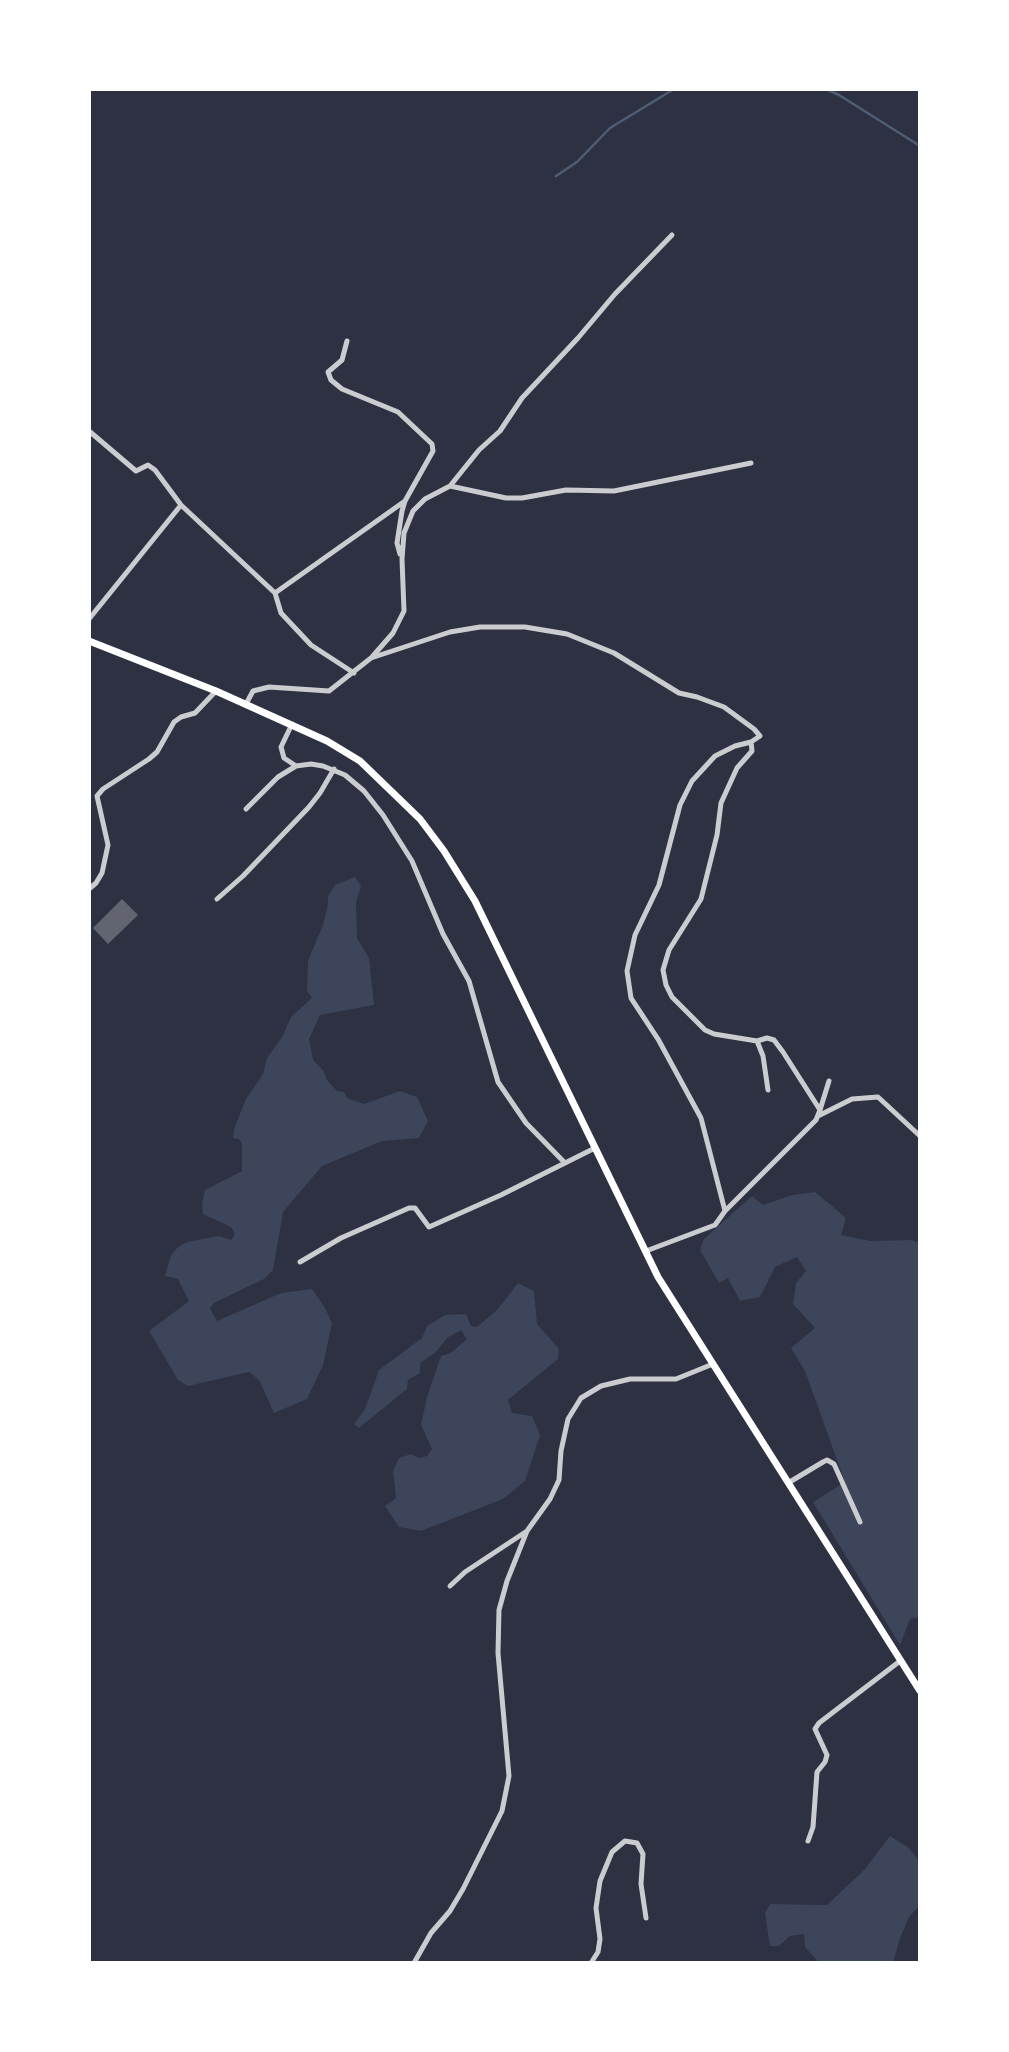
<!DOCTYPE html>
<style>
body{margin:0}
#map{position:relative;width:1009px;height:2052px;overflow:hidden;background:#2d3142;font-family:"Roboto Condensed",sans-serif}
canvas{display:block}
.frame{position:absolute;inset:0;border:91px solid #fff;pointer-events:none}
</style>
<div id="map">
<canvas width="1009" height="2052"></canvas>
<div class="frame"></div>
</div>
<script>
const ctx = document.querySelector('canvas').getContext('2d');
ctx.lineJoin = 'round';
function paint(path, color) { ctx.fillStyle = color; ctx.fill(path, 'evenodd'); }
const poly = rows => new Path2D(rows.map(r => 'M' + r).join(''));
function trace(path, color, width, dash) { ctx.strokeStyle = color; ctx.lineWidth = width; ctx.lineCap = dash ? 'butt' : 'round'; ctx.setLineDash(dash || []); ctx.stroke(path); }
const green = poly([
 [355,877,361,886,356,902,357,938,369,958,374,1005,320,1015,309,1039,313,1060,323,1070,327,1080,337,1091,344,1092,347,1098,364,1104,400,1091,417,1097,428,1121,419,1138,382,1141,322,1166,283,1212,273,1270,264,1279,214,1303,210,1308,217,1321,281,1293,312,1289,325,1308,332,1323,323,1365,307,1399,274,1413,259,1380,249,1372,188,1386,178,1380,149,1331,189,1301,178,1279,165,1276,171,1255,178,1247,187,1242,219,1236,231,1240,235,1234,231,1227,203,1214,202,1204,205,1190,242,1171,242,1144,239,1139,233,1138,234,1129,246,1099,263,1074,267,1058,282,1037,291,1017,312,998,307,991,308,961,323,925,328,904,328,896,335,885],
 [815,1192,846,1218,841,1235,870,1241,911,1240,920,1243,920,1617,910,1619,900,1645,813,1502,845,1482,805,1371,791,1348,815,1328,793,1304,796,1283,806,1271,797,1257,775,1267,760,1297,740,1301,728,1278,719,1283,700,1250,704,1239,752,1196,763,1205,792,1195],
 [518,1283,534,1291,537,1324,559,1349,558,1359,508,1400,512,1413,532,1416,540,1435,525,1481,503,1499,421,1531,399,1527,385,1506,396,1498,393,1471,399,1458,411,1454,419,1458,427,1456,432,1449,421,1425,427,1397,441,1356,451,1353,467,1339,461,1330,447,1338,435,1353,420,1363,420,1373,408,1380,407,1389,359,1428,354,1424,365,1409,379,1370,422,1338,427,1326,445,1315,466,1314,471,1326,477,1327,498,1309],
 [890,1836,909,1848,920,1862,920,1905,909,1917,900,1938,893,1963,819,1963,805,1947,804,1934,790,1936,779,1946,770,1946,765,1913,770,1904,827,1905,865,1869]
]);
const stream = poly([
 [826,89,839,95,920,146],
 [556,176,577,162,610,128,674,89]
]);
const building = poly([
 [122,899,138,915,108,944,93,928]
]);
const minor = poly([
 [347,341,342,360,328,372,331,380,342,389,398,412,432,444,433,451,405,501,402,511,397,543,400,554],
 [89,431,136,471,148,465,155,470,181,505,275,593,281,613,311,645,354,673],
 [450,486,506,498,522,498,566,490,614,491,751,463],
 [275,593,405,501],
 [89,619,181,505],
 [372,657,393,633,404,611,402,559,404,533,413,511,425,499,450,486,479,450,500,431,522,398,578,338,615,294,672,235],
 [246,704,253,691,269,687,329,691,371,658,450,632,480,627,525,627,567,634,614,653,679,693,697,697,724,707,754,729,760,736,751,742,735,746,715,756,692,781,680,805,659,885,635,935,627,971,631,998,658,1039,701,1118,725,1211],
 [292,724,281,747,284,758,296,766,311,764,323,766,345,775,364,791,383,815,412,861,443,934,469,981,498,1082,526,1123,565,1163],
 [751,742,752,751,737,768,721,803,717,835,701,899,669,950,663,970,666,985,672,997,705,1030,714,1034,757,1041,763,1056,768,1090],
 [246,809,278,777,296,766],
 [89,889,96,883,102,873,108,845,97,796,103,789,149,759,157,752,174,722,181,717,195,713,216,691],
 [217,899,243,876,309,807,320,793,334,769],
 [820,1110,829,1081],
 [818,1116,852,1099,878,1097,920,1136],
 [646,1251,715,1225,725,1211,816,1120,820,1110,783,1052,774,1040,767,1038,757,1041],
 [300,1262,341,1238,409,1208,415,1208,429,1227,501,1195,595,1148],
 [788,1483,823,1462,827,1460,834,1464,860,1522],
 [450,1586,465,1572,527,1531,550,1499,559,1480,561,1451,568,1419,581,1398,601,1386,630,1379,676,1379,713,1364],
 [808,1841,813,1827,817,1772,825,1762,827,1755,815,1729,819,1723,900,1661],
 [414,1963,431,1933,450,1911,463,1889,502,1811,509,1776,498,1653,499,1610,507,1581,527,1531],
 [591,1963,598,1952,600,1939,596,1908,600,1881,612,1852,625,1841,637,1843,643,1854,641,1884,646,1918]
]);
const secondary = poly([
 [89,641,216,691,327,741,360,761,420,819,444,851,475,901,658,1277,920,1691]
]);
paint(green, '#3c4559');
trace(stream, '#4f5d75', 2.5);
paint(building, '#626471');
trace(minor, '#caccd0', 5);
trace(secondary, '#fff', 7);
</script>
